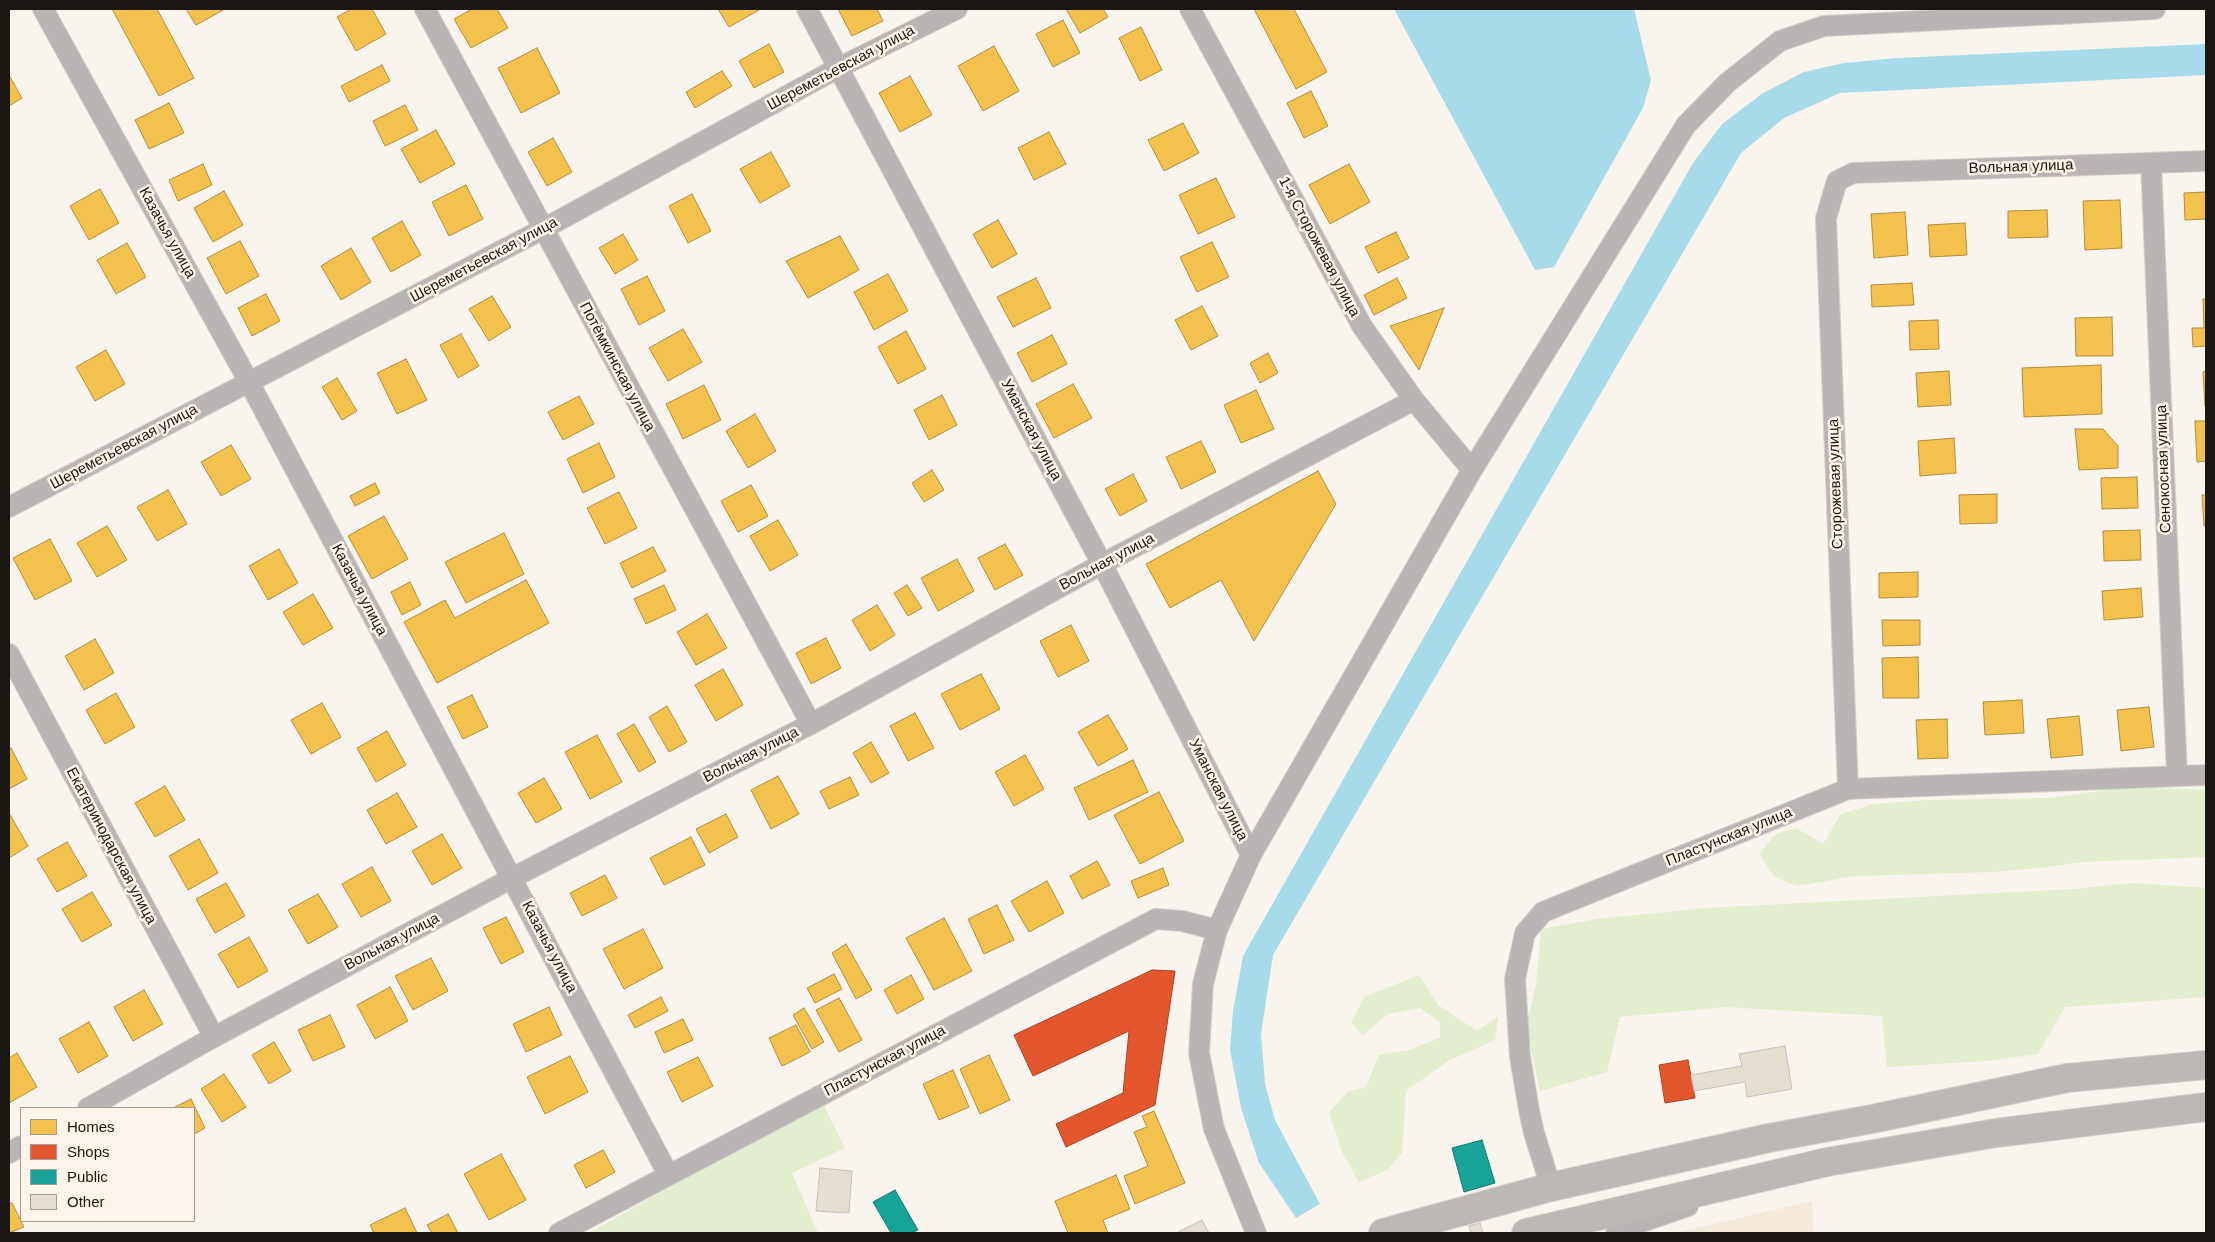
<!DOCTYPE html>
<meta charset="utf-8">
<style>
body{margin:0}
#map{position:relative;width:2215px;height:1242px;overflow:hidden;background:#f9f4ee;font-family:Arial,sans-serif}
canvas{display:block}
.frame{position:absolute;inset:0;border:10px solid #1a1612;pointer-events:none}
.legend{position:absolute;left:20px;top:1107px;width:175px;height:115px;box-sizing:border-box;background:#fef4e9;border:1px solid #a39b93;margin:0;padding:6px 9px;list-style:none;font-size:15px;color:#1a1612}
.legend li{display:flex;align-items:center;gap:10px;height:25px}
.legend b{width:25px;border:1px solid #a39b93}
</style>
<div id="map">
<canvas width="2215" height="1242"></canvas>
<div class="frame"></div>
<ul class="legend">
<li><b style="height:14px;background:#f2c14e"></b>Homes</li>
<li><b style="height:14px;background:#e4572e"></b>Shops</li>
<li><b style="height:14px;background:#17a398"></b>Public</li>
<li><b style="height:14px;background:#e4ddd2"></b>Other</li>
</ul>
</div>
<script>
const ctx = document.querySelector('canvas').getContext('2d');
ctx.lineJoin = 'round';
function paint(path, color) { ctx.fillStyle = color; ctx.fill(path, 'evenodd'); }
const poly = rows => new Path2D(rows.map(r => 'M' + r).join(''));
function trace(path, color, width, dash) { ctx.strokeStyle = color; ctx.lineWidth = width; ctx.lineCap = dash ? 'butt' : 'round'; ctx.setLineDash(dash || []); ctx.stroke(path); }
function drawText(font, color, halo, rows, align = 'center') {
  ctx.font = font + ' Arial,sans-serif'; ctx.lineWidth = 5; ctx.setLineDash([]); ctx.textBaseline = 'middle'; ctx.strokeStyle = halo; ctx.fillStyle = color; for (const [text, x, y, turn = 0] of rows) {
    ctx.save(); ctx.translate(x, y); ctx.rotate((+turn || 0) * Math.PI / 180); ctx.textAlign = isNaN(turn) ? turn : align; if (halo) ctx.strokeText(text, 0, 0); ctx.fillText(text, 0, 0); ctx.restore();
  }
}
const built = poly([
 [1812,1201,1814,1233,1675,1233]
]);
const green = poly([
 [2127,787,2206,790,2206,857,2082,862,2039,868,1992,872,1854,876,1797,886,1774,876,1759,854,1776,834,1796,828,1823,844,1841,814,1874,804,1927,800,2051,798],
 [2131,883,2206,888,2206,997,2065,1007,2038,1054,1986,1061,1887,1067,1882,1016,1725,1007,1620,1017,1607,1072,1540,1091,1526,1026,1536,985,1541,929,1597,919,1706,908,2074,889],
 [1419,975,1438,1005,1477,1031,1498,1017,1495,1040,1448,1061,1406,1091,1402,1153,1387,1170,1359,1182,1343,1154,1329,1112,1349,1091,1366,1087,1379,1055,1410,1050,1440,1037,1440,1022,1420,1008,1388,1014,1363,1035,1351,1023,1364,997],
 [822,1101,845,1148,792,1173,818,1233,589,1233]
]);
const water = poly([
 [1394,9,1634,9,1651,80,1643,108,1554,267,1535,270],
 [2206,44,2206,75,1840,93,1784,118,1741,153,1273,955,1261,1034,1265,1084,1275,1120,1320,1204,1296,1218,1259,1163,1241,1108,1230,1050,1233,1011,1243,956,1693,163,1722,124,1763,93,1804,72,1844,63,1897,58]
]);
const homes = poly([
 [112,9,157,9,194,78,159,96,112,9],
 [186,9,225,9,196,25,186,9],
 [351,9,372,9,386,34,356,51,337,17,351,9],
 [472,9,497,9,508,28,471,48,454,19,472,9],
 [718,9,758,9,759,10,729,27,718,9],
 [838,9,877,9,883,21,852,36,838,9],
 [1066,9,1103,9,1108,17,1080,33,1066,9],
 [1254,9,1294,9,1327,72,1296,89,1254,9],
 [1063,20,1080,53,1053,67,1036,34,1063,20],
 [1141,27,1162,70,1140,81,1119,38,1141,27],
 [769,44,784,72,754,88,739,61,769,44],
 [994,46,1019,91,983,111,958,66,994,46],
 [537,48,560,93,521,113,498,68,537,48],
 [382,65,390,81,349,102,341,86,382,65],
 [722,71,732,86,695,108,686,92,722,71],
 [9,75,22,98,9,106,9,75],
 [910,76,932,115,900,132,879,93,910,76],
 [1311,91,1328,126,1304,138,1287,103,1311,91],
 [169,103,184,133,149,149,135,120,169,103],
 [405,105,418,130,385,146,373,121,405,105],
 [1183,123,1199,153,1164,171,1148,140,1183,123],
 [436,130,455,164,420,183,401,149,436,130],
 [1049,132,1066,164,1034,180,1018,148,1049,132],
 [553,138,572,172,547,186,528,152,553,138],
 [771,152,790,186,760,203,740,169,771,152],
 [203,164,212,185,178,201,169,180,203,164],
 [1349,164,1370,202,1330,224,1309,185,1349,164],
 [1216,178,1235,217,1198,234,1179,195,1216,178],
 [466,185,483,219,449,236,432,202,466,185],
 [100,189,119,223,89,240,70,206,100,189],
 [224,191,243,225,213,242,194,208,224,191],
 [2206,192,2206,219,2185,220,2184,193,2206,192],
 [692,194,711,231,688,243,669,206,692,194],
 [2120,200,2122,248,2085,250,2083,201,2120,200],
 [2047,210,2048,237,2008,238,2008,211,2047,210],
 [1905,212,1908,255,1874,258,1871,214,1905,212],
 [998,220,1017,254,992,268,973,234,998,220],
 [402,221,421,255,391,272,372,238,402,221],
 [1965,223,1967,255,1930,257,1928,225,1965,223],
 [1396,232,1409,258,1378,273,1365,247,1396,232],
 [623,234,638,260,615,274,599,248,623,234],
 [840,236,859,270,808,298,786,261,840,236],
 [240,241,259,276,226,294,207,258,240,241],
 [1212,242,1229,277,1197,292,1180,257,1212,242],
 [127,243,146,277,116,294,97,260,127,243],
 [351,248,371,282,341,300,321,266,351,248],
 [888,274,908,311,874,330,854,292,888,274],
 [647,276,665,311,639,325,621,289,647,276],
 [1036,278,1051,308,1013,327,997,297,1036,278],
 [1397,278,1407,298,1374,315,1364,295,1397,278],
 [1912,283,1914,305,1872,307,1871,285,1912,283],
 [266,294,280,321,252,336,238,308,266,294],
 [492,296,511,327,489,341,469,309,492,296],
 [2203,299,2206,299,2206,346,2193,347,2192,328,2204,328,2203,299],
 [1202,306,1218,336,1191,350,1175,320,1202,306],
 [1444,308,1419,370,1390,326,1444,308],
 [2112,317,2113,356,2076,356,2075,318,2112,317],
 [1938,320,1939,349,1910,350,1909,321,1938,320],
 [683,329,702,362,668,381,649,348,683,329],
 [906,331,926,369,898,384,878,347,906,331],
 [461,334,479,366,458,378,440,345,461,334],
 [1052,335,1067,364,1032,382,1017,353,1052,335],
 [106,350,125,384,95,401,76,367,106,350],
 [1268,353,1278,373,1260,383,1250,363,1268,353],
 [406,359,427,400,397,414,377,373,406,359],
 [2101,365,2102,414,2024,417,2022,368,2101,365],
 [1949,371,1951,405,1918,407,1916,373,1949,371],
 [2206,371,2206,407,2205,407,2203,372,2206,371],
 [337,378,357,411,342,420,322,387,337,378],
 [1073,384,1092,418,1054,438,1036,404,1073,384],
 [704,385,721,420,683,439,666,404,704,385],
 [1256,390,1274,429,1241,443,1224,405,1256,390],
 [942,395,957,425,929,440,914,410,942,395],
 [579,396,594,424,563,440,548,412,579,396],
 [755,414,776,451,748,468,726,431,755,414],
 [2195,421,2206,421,2206,461,2197,462,2195,421],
 [2075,429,2103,429,2118,446,2118,468,2079,470,2075,429],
 [1954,438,1956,473,1920,476,1918,441,1954,438],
 [1201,441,1216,472,1181,489,1166,457,1201,441],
 [599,443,615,477,583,493,567,459,599,443],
 [231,445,251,479,221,496,201,462,231,445],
 [932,470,944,490,924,502,912,483,932,470],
 [1318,471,1336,504,1254,641,1221,580,1170,608,1146,564,1318,471],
 [1133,474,1147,501,1120,516,1105,489,1133,474],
 [2137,477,2138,508,2102,509,2101,478,2137,477],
 [375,483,380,493,355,506,350,496,375,483],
 [751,485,768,516,738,532,721,501,751,485],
 [168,490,187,524,157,541,137,507,168,490],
 [619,492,637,528,605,544,587,508,619,492],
 [1997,494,1997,523,1960,524,1959,495,1997,494],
 [2202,495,2206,495,2206,526,2204,526,2202,495],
 [384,516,408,559,372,579,348,536,384,516],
 [778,520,798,555,770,571,750,536,778,520],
 [107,526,127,560,97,577,77,543,107,526],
 [2140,530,2141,560,2104,561,2103,531,2140,530],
 [504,533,524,574,466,603,445,562,504,533],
 [50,539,72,581,35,600,13,558,50,539],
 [1005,544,1023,575,995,590,978,558,1005,544],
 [653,547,666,571,632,588,620,563,653,547],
 [279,549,298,583,268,600,249,566,279,549],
 [957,559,974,591,938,611,921,578,957,559],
 [1918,572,1918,597,1879,598,1879,573,1918,572],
 [526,580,549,623,437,683,404,622,445,600,455,618,526,580],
 [410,582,421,605,402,615,391,592,410,582],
 [664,585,676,610,646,624,634,599,664,585],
 [907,585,922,608,908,616,894,593,907,585],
 [2141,588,2143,617,2104,620,2102,591,2141,588],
 [313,594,333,628,303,645,283,612,313,594],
 [877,605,895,635,870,651,852,620,877,605],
 [707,614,727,648,696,665,677,632,707,614],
 [1882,620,1920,620,1920,645,1883,646,1882,620],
 [1071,625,1089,661,1058,677,1040,641,1071,625],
 [826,638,841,668,811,684,796,653,826,638],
 [95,639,114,673,84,690,65,656,95,639],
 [1918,657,1919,698,1883,698,1882,658,1918,657],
 [723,669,743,705,716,721,695,685,723,669],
 [981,674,1000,709,960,730,941,694,981,674],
 [116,693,135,727,105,744,86,710,116,693],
 [472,695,488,727,463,739,447,707,472,695],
 [2022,700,2024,733,1985,735,1983,702,2022,700],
 [322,703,341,737,311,754,291,720,322,703],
 [667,706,687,742,669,752,649,717,667,706],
 [2149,707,2154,747,2121,751,2117,710,2149,707],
 [915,713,934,748,908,761,890,726,915,713],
 [1108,715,1128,749,1098,766,1078,732,1108,715],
 [2079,716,2083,755,2051,758,2047,719,2079,716],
 [1947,719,1948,758,1918,759,1916,720,1947,719],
 [634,724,656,762,639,772,617,734,634,724],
 [387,731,406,765,376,782,357,748,387,731],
 [597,735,622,782,590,799,565,752,597,735],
 [871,742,889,773,871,783,853,753,871,742],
 [11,748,27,779,9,789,9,749,11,748],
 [1025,755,1044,789,1014,806,995,772,1025,755],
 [1133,760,1148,792,1089,820,1074,788,1133,760],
 [778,776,799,814,771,829,751,790,778,776],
 [850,777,859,795,829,809,820,791,850,777],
 [544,778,562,809,536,823,518,793,544,778],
 [165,786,185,820,155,837,135,803,165,786],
 [1159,792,1184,841,1140,864,1114,815,1159,792],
 [397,793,417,827,386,844,367,810,397,793],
 [9,813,28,846,9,858,9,813],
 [726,814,738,837,709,853,696,829,726,814],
 [442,834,462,868,432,885,412,851,442,834],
 [691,837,705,865,664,885,650,858,691,837],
 [199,839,218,873,188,890,169,856,199,839],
 [67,842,87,876,57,892,37,859,67,842],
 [1097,861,1110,885,1082,899,1070,876,1097,861],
 [372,867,391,901,361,917,342,884,372,867],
 [1163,868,1169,885,1138,898,1131,881,1163,868],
 [605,875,617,898,582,916,570,893,605,875],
 [1047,881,1064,913,1029,932,1011,901,1047,881],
 [226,883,245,916,215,933,196,899,226,883],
 [92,892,112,925,82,942,62,909,92,892],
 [318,894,338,927,308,944,288,910,318,894],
 [997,905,1014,940,984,954,968,919,997,905],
 [506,917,524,952,501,964,483,928,506,917],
 [944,918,972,971,934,990,906,938,944,918],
 [643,929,663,968,624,989,603,949,643,929],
 [249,937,268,971,238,988,218,954,249,937],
 [846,944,872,990,856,999,832,953,846,944],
 [431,958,448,991,413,1010,395,976,431,958],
 [834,974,842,989,815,1003,807,988,834,974],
 [911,975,924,999,897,1014,884,990,911,975],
 [390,987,408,1021,375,1039,357,1005,390,987],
 [144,990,163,1024,133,1041,114,1007,144,990],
 [661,997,668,1011,635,1028,628,1015,661,997],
 [839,998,862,1040,839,1052,816,1010,839,998],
 [549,1007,562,1035,526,1052,513,1024,549,1007],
 [804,1008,824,1042,812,1049,793,1015,804,1008],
 [330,1015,345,1047,313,1061,298,1030,330,1015],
 [683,1019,693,1040,664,1053,655,1032,683,1019],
 [89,1022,108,1056,78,1073,59,1039,89,1022],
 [796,1025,810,1052,782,1066,769,1038,796,1025],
 [274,1042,291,1071,269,1084,252,1055,274,1042],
 [17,1053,37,1087,9,1103,9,1058,17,1053],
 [989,1055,1010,1100,980,1114,960,1069,989,1055],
 [570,1056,588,1092,545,1114,527,1077,570,1056],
 [698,1057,713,1086,682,1102,667,1072,698,1057],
 [953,1070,969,1107,939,1120,923,1084,953,1070],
 [224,1074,246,1107,222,1122,201,1089,224,1074],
 [191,1099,205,1128,194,1134,194,1108,173,1108,191,1099],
 [1154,1111,1185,1183,1135,1204,1124,1176,1148,1166,1134,1132,1147,1127,1142,1116,1154,1111],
 [603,1150,615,1172,586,1188,574,1165,603,1150],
 [501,1154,526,1200,489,1220,464,1174,501,1154],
 [1116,1175,1130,1209,1103,1220,1108,1233,1068,1233,1055,1201,1116,1175],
 [12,1203,24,1227,9,1233,9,1204,12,1203],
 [405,1208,417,1233,374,1233,370,1225,405,1208],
 [448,1214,458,1233,432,1233,427,1225,448,1214]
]);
const shops = poly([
 [1152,970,1175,971,1155,1105,1066,1147,1056,1124,1123,1093,1129,1031,1033,1076,1014,1035,1152,970],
 [1688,1060,1695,1098,1665,1103,1659,1065,1688,1060]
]);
const public = poly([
 [1482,1140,1495,1183,1464,1192,1452,1148,1482,1140],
 [895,1190,918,1230,911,1233,891,1233,873,1202,895,1190]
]);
const building = poly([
 [1785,1046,1792,1089,1747,1097,1745,1082,1694,1091,1691,1075,1742,1066,1739,1054,1785,1046],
 [820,1168,852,1171,849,1213,816,1211,820,1168],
 [1202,1220,1209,1233,1176,1233,1202,1220],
 [1480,1223,1483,1233,1471,1233,1469,1226,1480,1223]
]);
const minor = poly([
 [43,9,249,382,668,1174],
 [425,9,811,724],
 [807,9,1102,564,1251,855],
 [1190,9,1362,326,1414,400,1472,470],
 [2151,163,2177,776],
 [9,507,543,229,838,68,957,9],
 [9,654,214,1037],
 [1848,789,1826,218,1837,181,1853,173,2206,161],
 [88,1108,214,1037,512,878,811,724,1102,564,1414,400],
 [9,1153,21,1146],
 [1551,1187,1534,1133,1529,1110,1520,1057,1515,979,1525,933,1543,912,1848,789,2206,775],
 [559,1233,1156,919,1182,921,1217,930],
 [1256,1233,1214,1129,1199,1053,1203,984,1217,930,1251,855,1472,470,1686,125,1727,83,1780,41,1824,26,2155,9],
 [1616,1233,1618,1230,1688,1206]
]);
const primary = poly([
 [1383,1233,1551,1187,1769,1138,1877,1118,2067,1078,2206,1065],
 [1526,1233,1827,1162,1996,1133,2206,1107]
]);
const streetNames = [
 ["Шереметьевская улица",841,68,-28],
 ["Вольная улица",2021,167,-2],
 ["Казачья улица",167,233,61],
 ["1-я Сторожевая улица",1319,247,62],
 ["Шереметьевская улица",484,260,-28],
 ["Потёмкинская улица",617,367,62],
 ["Уманская улица",1031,430,62],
 ["Шереметьевская улица",124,447,-28],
 ["Сенокосная улица",2164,469,-92],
 ["Сторожевая улица",1836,484,-92],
 ["Вольная улица",1107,562,-28],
 ["Казачья улица",359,590,62],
 ["Вольная улица",751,755,-27],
 ["Уманская улица",1218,790,63],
 ["Пластунская улица",1729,837,-22],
 ["Екатеринодарская улица",111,846,62],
 ["Вольная улица",392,942,-28],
 ["Казачья улица",549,947,62],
 ["Пластунская улица",885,1061,-28]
];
paint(built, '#f4e9dd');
paint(green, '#e2eece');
paint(water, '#a8dbea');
paint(homes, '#f2c14e');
trace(homes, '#b18e3c', 1);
paint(shops, '#e4572e');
trace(shops, '#a74426', 1);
paint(public, '#17a398');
trace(public, '#187970', 1);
paint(building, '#e4ddd2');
trace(building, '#c3bfba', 1);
trace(minor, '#d4d0cc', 22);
trace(primary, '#d4d0cc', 30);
trace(minor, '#b8b5b4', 20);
trace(primary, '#bcb8b5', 28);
drawText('15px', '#1a1612', '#fef4e9', streetNames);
</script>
